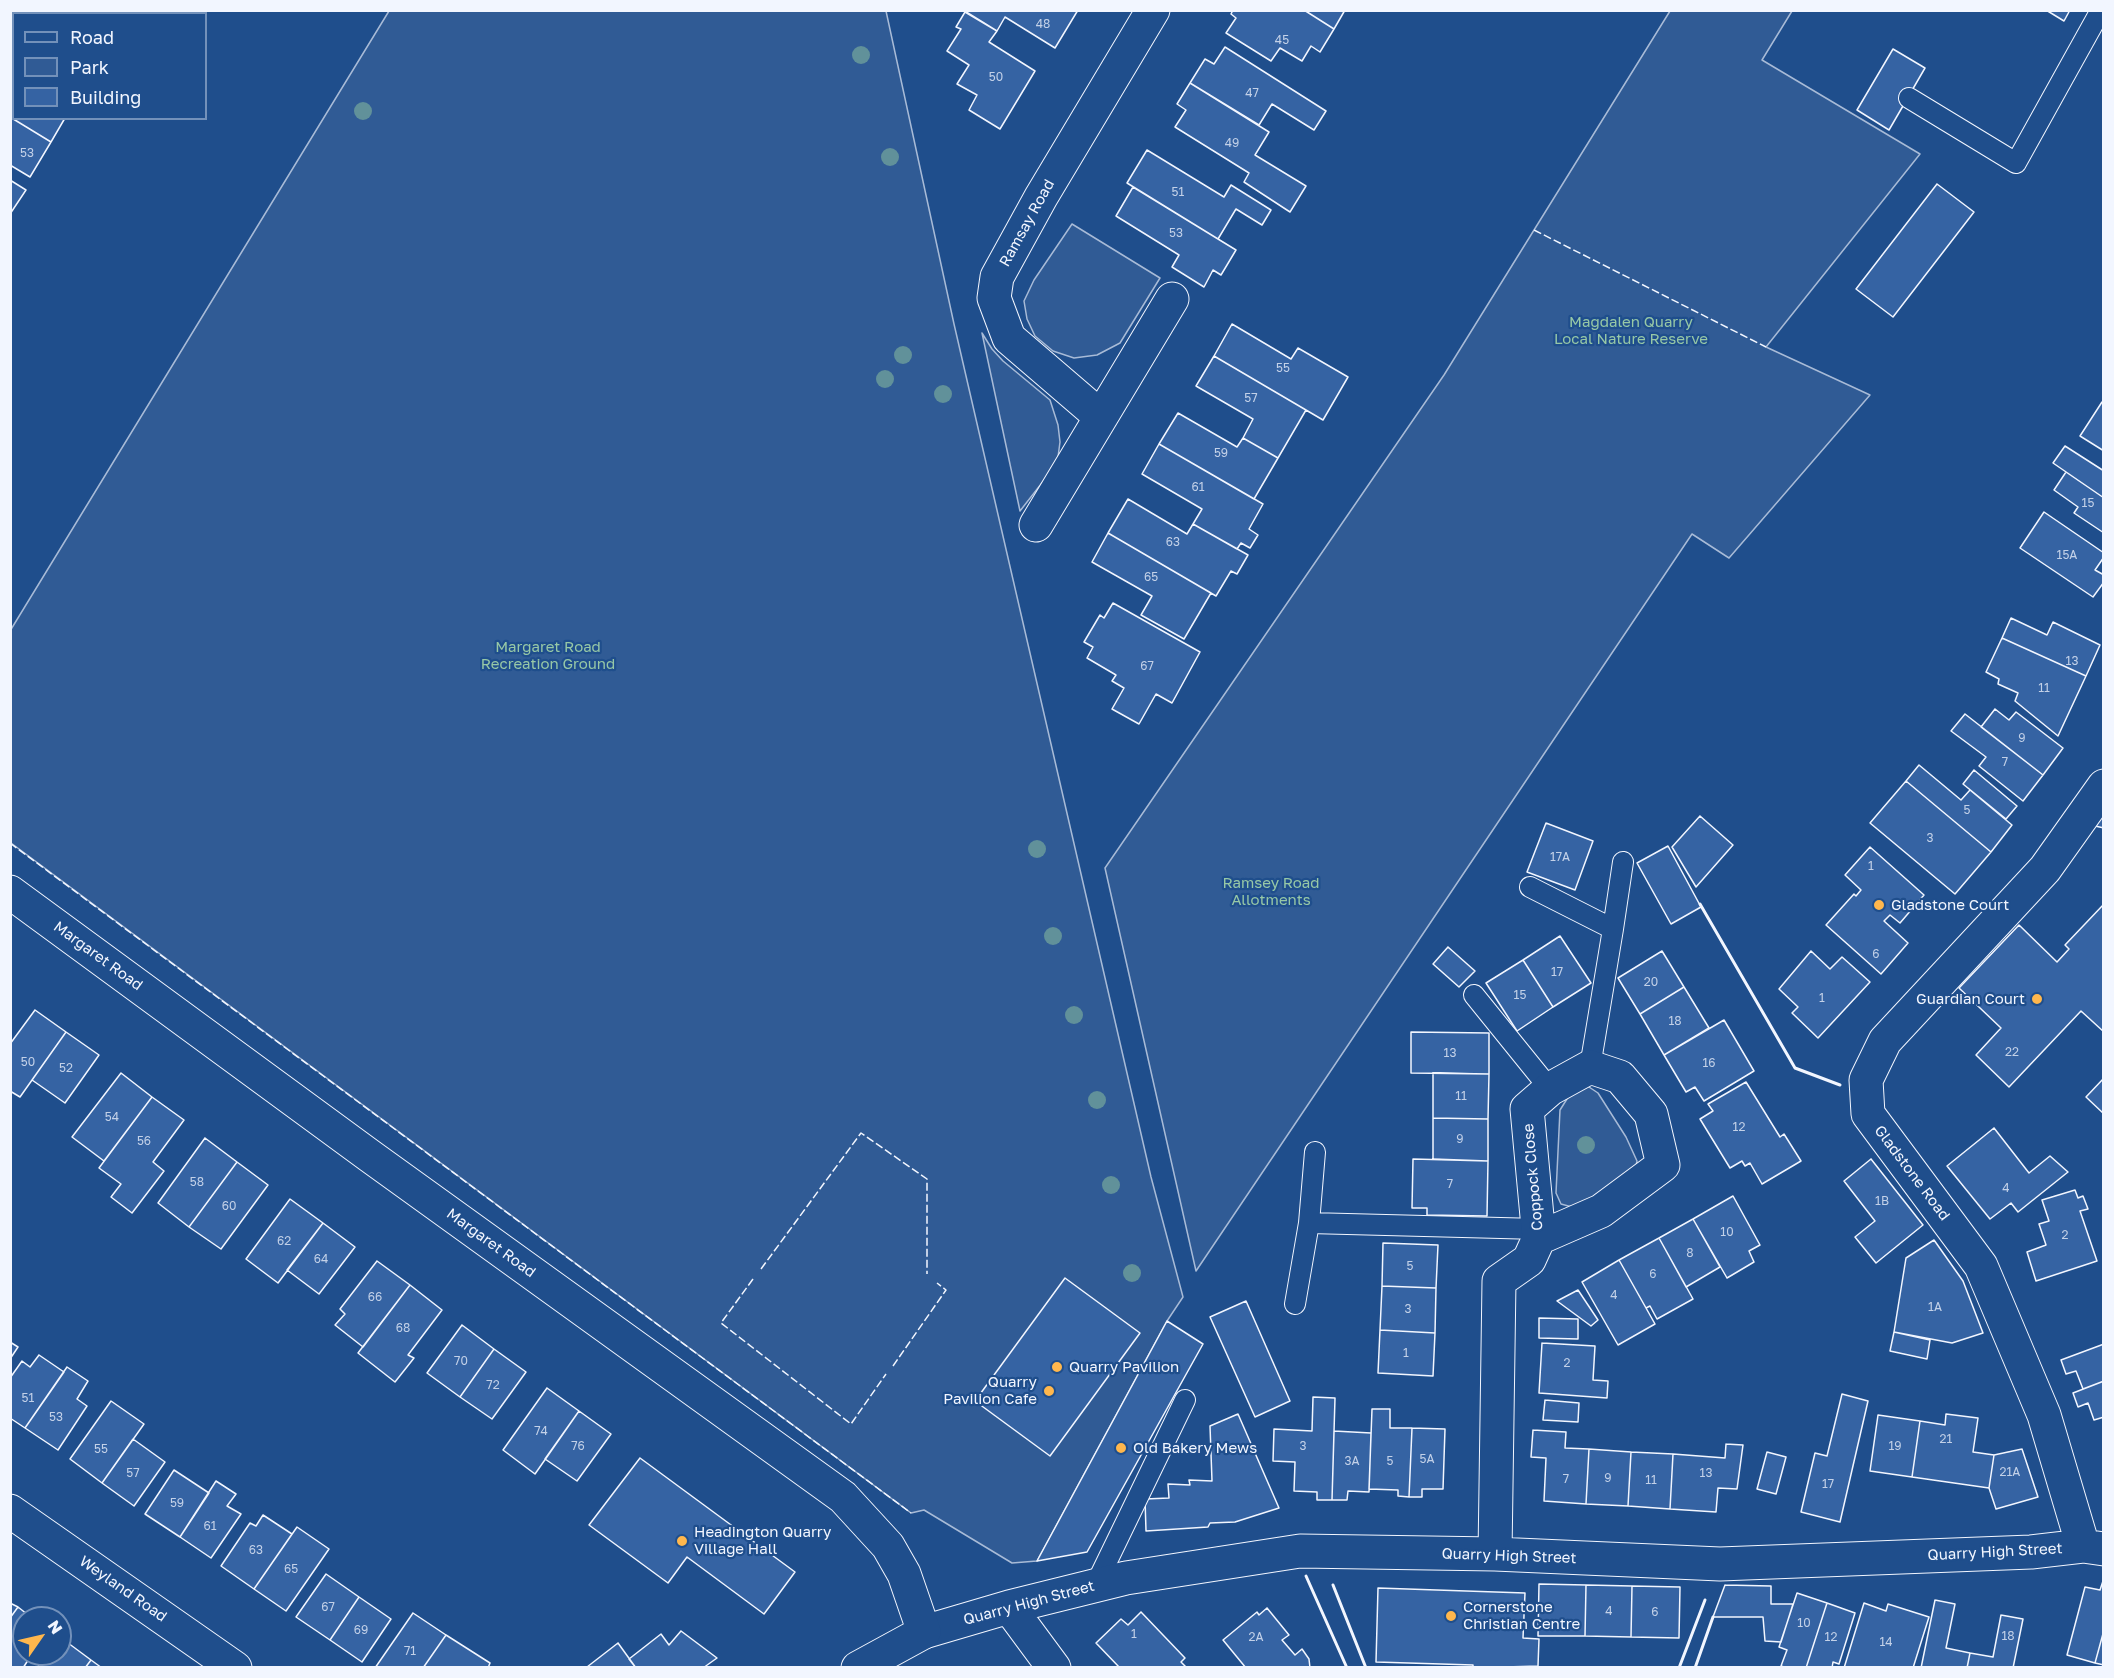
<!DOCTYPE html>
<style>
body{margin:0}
#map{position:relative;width:2114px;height:1678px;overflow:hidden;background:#1f4e8c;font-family:"Golos Text",sans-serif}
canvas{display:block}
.frame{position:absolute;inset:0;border:12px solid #f2f6ff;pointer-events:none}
.legend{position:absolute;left:12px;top:12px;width:195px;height:108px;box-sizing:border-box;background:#1f4e8c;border:2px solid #7391ba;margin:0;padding:8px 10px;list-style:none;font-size:18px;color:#f2f6ff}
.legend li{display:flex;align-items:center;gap:12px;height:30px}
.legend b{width:30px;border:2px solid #7391ba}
.north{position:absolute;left:12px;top:1606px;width:60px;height:60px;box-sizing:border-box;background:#1f4e8c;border:2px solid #7391ba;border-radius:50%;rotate:56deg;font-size:16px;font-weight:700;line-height:24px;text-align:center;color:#f2f6ff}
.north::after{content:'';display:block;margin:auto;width:21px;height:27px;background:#ffb74d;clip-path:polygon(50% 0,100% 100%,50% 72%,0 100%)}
</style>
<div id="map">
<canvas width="2114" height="1678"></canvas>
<div class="frame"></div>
<ul class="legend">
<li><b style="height:8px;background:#1f4e8c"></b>Road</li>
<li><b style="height:16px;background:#305b95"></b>Park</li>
<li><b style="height:16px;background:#3563a3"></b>Building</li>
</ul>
<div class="north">N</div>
</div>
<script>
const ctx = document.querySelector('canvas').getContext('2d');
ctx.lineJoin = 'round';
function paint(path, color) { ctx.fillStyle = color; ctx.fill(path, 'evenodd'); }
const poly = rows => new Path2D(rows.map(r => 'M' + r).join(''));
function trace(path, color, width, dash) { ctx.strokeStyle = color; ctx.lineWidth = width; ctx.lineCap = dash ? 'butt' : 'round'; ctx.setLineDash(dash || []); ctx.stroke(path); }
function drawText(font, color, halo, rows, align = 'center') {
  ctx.font = font + ' "Golos Text",sans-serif'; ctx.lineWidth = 4.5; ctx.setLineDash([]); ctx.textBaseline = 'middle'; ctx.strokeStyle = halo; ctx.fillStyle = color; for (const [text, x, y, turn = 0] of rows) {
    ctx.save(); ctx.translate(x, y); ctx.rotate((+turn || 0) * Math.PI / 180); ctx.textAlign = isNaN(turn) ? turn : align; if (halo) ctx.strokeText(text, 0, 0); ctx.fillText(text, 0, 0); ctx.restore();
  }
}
const green = poly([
 [389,11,886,11,954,324,1151,1177,1183,1297,1167,1321,1037,1561,1012,1563,924,1510,911,1513,11,843,10,631,389,11],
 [1670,11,1792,11,1762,60,1920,154,1766,347,1870,395,1729,558,1692,534,1196,1271,1105,868,1444,375,1670,11],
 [1072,224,1160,278,1120,343,1097,355,1074,358,1053,351,1035,336,1027,319,1024,301,1034,280,1072,224],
 [982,333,992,349,1003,361,1050,400,1058,425,1060,442,1058,457,1045,479,1020,511,982,333],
 [1586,1085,1598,1093,1626,1137,1637,1161,1635,1171,1625,1185,1572,1207,1561,1204,1556,1193,1560,1110,1572,1091,1586,1085]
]);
const building = poly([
 [33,10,95,10,100,14,31,14,33,10],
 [963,10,1078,10,1055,48,1005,17,997,31,963,10],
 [1233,10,1304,10,1334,29,1320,52,1311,46,1302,61,1280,48,1271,61,1226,33,1236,18,1231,14,1233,10],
 [1304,10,1345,10,1334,29,1304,10],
 [2046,10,2070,10,2064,21,2046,10],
 [965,12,997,31,989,42,1035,71,1000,129,969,110,977,95,957,84,969,65,947,51,961,29,956,27,965,12],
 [1225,47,1326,111,1314,130,1272,104,1259,125,1190,83,1205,59,1214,64,1225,47],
 [1893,49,1925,68,1889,130,1857,110,1893,49],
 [10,69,14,71,14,118,65,118,51,142,10,117,10,69],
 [1190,83,1269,132,1255,155,1306,186,1290,212,1244,182,1249,173,1175,127,1186,110,1177,104,1190,83],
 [10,117,51,142,30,177,10,165,10,117],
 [1147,150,1224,197,1231,185,1271,210,1262,225,1236,209,1218,239,1127,183,1147,150],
 [10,180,26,190,10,214,10,180],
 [1937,184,1974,212,1893,317,1856,289,1937,184],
 [1133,187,1236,250,1221,275,1213,270,1204,287,1172,267,1179,255,1116,216,1133,187],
 [1232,324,1291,359,1298,348,1348,377,1323,420,1214,356,1232,324],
 [1214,356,1306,410,1278,458,1243,438,1253,419,1196,386,1214,356],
 [2102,402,2104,403,2104,451,2080,436,2102,402],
 [1178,413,1237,447,1243,438,1278,458,1254,499,1159,444,1178,413],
 [1159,444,1263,504,1249,529,1258,535,1250,548,1241,543,1237,549,1193,524,1202,509,1142,474,1159,444],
 [2065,446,2104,471,2104,498,2053,463,2065,446],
 [2066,472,2104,498,2104,533,2074,513,2078,507,2054,490,2066,472],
 [1128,499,1187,534,1193,524,1248,555,1237,574,1231,571,1216,596,1108,533,1128,499],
 [2044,512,2104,553,2104,557,2095,570,2104,575,2104,582,2093,597,2020,548,2044,512],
 [1108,533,1211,593,1184,639,1141,615,1152,596,1092,562,1108,533],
 [1113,603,1200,652,1172,703,1156,694,1139,724,1112,709,1124,688,1112,681,1116,675,1087,658,1093,647,1084,642,1100,615,1104,618,1113,603],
 [2011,618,2047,635,2053,622,2100,645,2086,676,2002,638,2011,618],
 [2002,638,2086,676,2058,736,2015,701,2018,693,1998,684,1999,679,1986,672,2002,638],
 [1995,709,2009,720,2016,712,2063,748,2043,775,1981,727,1995,709],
 [1965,714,2043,775,2023,801,1979,766,1986,757,1951,731,1965,714],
 [1919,765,1961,800,1970,790,2012,825,1991,852,1906,781,1919,765],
 [1974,770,2017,806,2006,819,1963,784,1974,770],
 [1906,781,1991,852,1955,894,1870,823,1906,781],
 [2104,811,2104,828,2095,826,2104,811],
 [1700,816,1733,845,1696,887,1672,847,1700,816],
 [1546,823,1593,841,1575,890,1527,872,1546,823],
 [1668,846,1701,907,1671,924,1637,863,1668,846],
 [1870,847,1924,895,1900,923,1890,915,1884,921,1908,943,1881,974,1826,925,1854,894,1856,896,1861,890,1845,875,1870,847],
 [2104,904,2104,1032,2081,1011,2009,1087,1976,1055,2001,1028,1959,988,2019,925,2057,962,2069,949,2065,945,2104,904],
 [1560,936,1591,983,1553,1007,1523,960,1560,936],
 [1448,947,1475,971,1459,987,1433,964,1448,947],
 [1662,951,1684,987,1640,1014,1618,978,1662,951],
 [1811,951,1830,969,1842,957,1870,982,1818,1038,1792,1013,1798,1007,1779,989,1811,951],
 [1523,960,1553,1007,1517,1031,1486,983,1523,960],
 [1684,987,1709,1028,1664,1055,1640,1014,1684,987],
 [35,1010,66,1032,20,1097,10,1091,10,1044,35,1010],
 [1724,1020,1754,1071,1704,1101,1695,1087,1686,1092,1664,1055,1724,1020],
 [66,1032,99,1055,65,1103,32,1080,66,1032],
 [1411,1032,1489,1033,1489,1074,1411,1073,1411,1032],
 [121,1073,152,1097,104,1161,72,1137,121,1073],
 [1433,1073,1489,1074,1488,1119,1433,1118,1433,1073],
 [2104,1078,2104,1114,2086,1097,2104,1078],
 [1746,1082,1780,1137,1784,1134,1801,1161,1762,1184,1750,1163,1745,1166,1742,1161,1730,1168,1700,1119,1713,1111,1708,1104,1746,1082],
 [152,1097,184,1120,153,1162,164,1171,132,1213,111,1197,121,1184,99,1168,152,1097],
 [1433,1118,1488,1119,1488,1161,1433,1159,1433,1118],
 [1994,1128,2029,1173,2050,1156,2068,1172,2018,1212,2011,1203,1990,1219,1947,1166,1994,1128],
 [205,1138,237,1162,189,1227,158,1203,205,1138],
 [1413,1159,1488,1161,1487,1216,1427,1215,1427,1208,1412,1208,1413,1159],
 [1871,1159,1923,1225,1876,1263,1855,1237,1875,1221,1844,1181,1871,1159],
 [237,1162,268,1185,221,1249,189,1227,237,1162],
 [2075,1190,2078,1198,2083,1196,2088,1209,2080,1211,2097,1261,2036,1281,2027,1252,2046,1245,2039,1224,2049,1221,2042,1200,2075,1190],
 [1733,1196,1760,1245,1749,1251,1754,1262,1727,1278,1693,1219,1733,1196],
 [290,1199,323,1223,278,1283,246,1259,290,1199],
 [1693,1219,1720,1267,1686,1287,1659,1238,1693,1219],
 [323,1223,355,1247,319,1294,287,1270,323,1223],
 [1659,1238,1693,1299,1657,1319,1650,1306,1646,1308,1619,1260,1659,1238],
 [1934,1240,1963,1281,1983,1333,1952,1343,1894,1332,1906,1258,1934,1240],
 [1383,1243,1438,1245,1436,1288,1382,1286,1383,1243],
 [1619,1260,1655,1324,1618,1345,1582,1282,1619,1260],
 [377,1261,410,1285,363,1347,335,1325,345,1314,340,1309,377,1261],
 [1065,1278,1140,1333,1050,1456,975,1401,1065,1278],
 [410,1285,442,1310,408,1355,414,1358,395,1382,358,1353,410,1285],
 [1382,1286,1436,1288,1435,1333,1380,1330,1382,1286],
 [1578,1290,1598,1320,1591,1326,1557,1301,1578,1290],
 [1246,1301,1290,1401,1255,1417,1210,1317,1246,1301],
 [1539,1318,1578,1319,1578,1339,1539,1338,1539,1318],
 [1167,1321,1203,1344,1087,1552,1037,1561,1167,1321],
 [462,1325,494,1349,460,1397,427,1373,462,1325],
 [1380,1330,1435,1333,1433,1376,1378,1373,1380,1330],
 [1894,1332,1930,1340,1927,1359,1890,1351,1894,1332],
 [10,1342,18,1347,10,1359,10,1342],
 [1542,1343,1595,1346,1593,1380,1608,1381,1607,1398,1539,1393,1542,1343],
 [2104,1344,2104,1381,2083,1389,2076,1371,2066,1374,2061,1360,2104,1344],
 [494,1349,526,1372,492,1419,460,1397,494,1349],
 [39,1355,64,1372,25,1428,10,1418,10,1378,22,1361,30,1367,39,1355],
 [67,1367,88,1381,77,1399,87,1406,58,1450,25,1428,67,1367],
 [2104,1381,2104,1417,2094,1420,2088,1403,2078,1407,2073,1393,2104,1381],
 [547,1388,579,1411,535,1474,503,1450,547,1388],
 [1842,1394,1868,1401,1840,1522,1801,1512,1815,1453,1827,1456,1842,1394],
 [1313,1397,1335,1398,1332,1500,1317,1500,1317,1492,1294,1491,1295,1462,1273,1461,1274,1429,1312,1431,1313,1397],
 [1545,1400,1579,1403,1578,1422,1543,1420,1545,1400],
 [111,1401,144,1424,102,1483,70,1459,111,1401],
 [1372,1409,1390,1409,1390,1428,1412,1428,1409,1497,1398,1496,1398,1490,1369,1489,1372,1409],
 [579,1411,611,1434,577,1481,545,1459,579,1411],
 [1238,1414,1279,1508,1235,1522,1210,1523,1208,1527,1146,1531,1145,1499,1169,1498,1168,1484,1190,1485,1189,1480,1212,1481,1210,1426,1238,1414],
 [1946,1414,1978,1418,1973,1452,1994,1455,1989,1488,1912,1477,1920,1421,1945,1425,1946,1414],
 [1878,1415,1920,1421,1912,1477,1870,1471,1878,1415],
 [1412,1428,1445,1429,1443,1489,1422,1489,1422,1497,1409,1497,1412,1428],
 [1533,1430,1566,1432,1565,1448,1589,1449,1586,1504,1544,1501,1546,1458,1531,1457,1533,1430],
 [1334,1431,1371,1433,1369,1492,1348,1491,1347,1500,1332,1500,1334,1431],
 [133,1439,165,1462,134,1506,102,1483,133,1439],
 [1726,1444,1743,1445,1737,1489,1718,1488,1716,1512,1670,1509,1673,1454,1725,1458,1726,1444],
 [1589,1449,1631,1452,1628,1506,1586,1504,1589,1449],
 [2022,1449,2038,1497,1996,1509,1989,1488,1994,1455,2022,1449],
 [1631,1452,1673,1454,1670,1509,1628,1506,1631,1452],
 [1767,1452,1786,1457,1776,1494,1757,1489,1767,1452],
 [640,1458,795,1572,764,1614,687,1557,668,1583,589,1525,640,1458],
 [174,1470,209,1493,180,1537,145,1514,174,1470],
 [216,1481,236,1494,227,1506,241,1514,211,1558,180,1537,216,1481],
 [263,1515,292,1534,254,1589,221,1566,250,1523,256,1526,263,1515],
 [297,1527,329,1549,286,1611,254,1589,297,1527],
 [326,1574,359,1597,330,1640,296,1617,326,1574],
 [2104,1578,2104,1630,2095,1663,2067,1655,2085,1587,2100,1590,2104,1578],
 [1539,1584,1586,1585,1585,1636,1538,1636,1539,1584],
 [1586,1585,1632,1586,1631,1637,1585,1636,1586,1585],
 [1725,1585,1771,1586,1771,1604,1793,1604,1781,1642,1765,1641,1763,1617,1713,1617,1725,1585],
 [1632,1586,1680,1587,1679,1638,1631,1637,1632,1586],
 [1378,1588,1525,1593,1523,1638,1539,1639,1538,1666,1473,1668,1473,1665,1376,1662,1378,1588],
 [1797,1593,1827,1603,1806,1668,1787,1668,1781,1666,1787,1650,1779,1647,1797,1593],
 [359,1597,391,1619,362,1662,330,1640,359,1597],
 [1935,1600,1955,1604,1946,1648,1970,1653,1967,1668,1921,1668,1935,1600],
 [10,1603,18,1607,10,1618,10,1603],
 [1827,1603,1855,1613,1839,1664,1833,1662,1832,1668,1806,1668,1827,1603],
 [1864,1603,1886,1611,1888,1604,1929,1617,1913,1668,1844,1668,1864,1603],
 [18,1607,32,1618,24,1618,24,1654,32,1654,23,1668,10,1668,10,1618,18,1607],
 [1267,1608,1289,1635,1282,1640,1295,1655,1302,1649,1309,1659,1310,1668,1246,1668,1223,1640,1257,1612,1259,1615,1267,1608],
 [1141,1612,1185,1658,1181,1662,1187,1668,1120,1668,1096,1643,1121,1619,1128,1625,1141,1612],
 [413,1613,446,1635,423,1668,375,1668,413,1613],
 [2001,1615,2023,1619,2013,1668,1967,1668,1970,1653,1993,1657,2001,1615],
 [2104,1630,2104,1665,2095,1663,2104,1630],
 [681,1631,717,1658,703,1668,636,1668,629,1659,661,1634,669,1645,681,1631],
 [446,1635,490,1663,488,1668,423,1668,446,1635],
 [60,1637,91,1660,85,1668,37,1668,47,1654,60,1654,60,1637],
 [618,1643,636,1668,587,1668,587,1667,618,1643],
 [91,1660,102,1668,85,1668,91,1660]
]);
const service = poly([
 [1909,98,2016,163,2101,10],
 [1530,887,1613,929,1590,1067],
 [1613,929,1623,862],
 [1474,995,1550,1089],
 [1309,1223,1315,1152],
 [1295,1304,1309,1223,1539,1229],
 [1095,1586,1185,1400]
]);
const minor = poly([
 [1101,417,1009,338,994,298,997,277,1041,197,1153,10],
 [1036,525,1172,299],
 [10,1511,235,1668],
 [2083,1546,2044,1415,1981,1266,1868,1114,1866,1080,1885,1041,2045,869,2104,786],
 [1495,1554,1499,1281,1529,1260,1539,1238,1527,1109,1550,1089,1590,1067,1620,1077,1651,1114,1663,1165,1601,1211,1539,1238],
 [1009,1607,1054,1668],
 [924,1632,1009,1607,1126,1578,1300,1551,1495,1554,1720,1564,2031,1552,2083,1546,2104,1549]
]);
const tertiary = poly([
 [10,892,370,1156,843,1497,888,1546,904,1574,924,1632,858,1668]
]);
const fence = poly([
 [1534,230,1766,347],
 [10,843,911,1513],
 [761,1269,861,1133,927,1179,927,1274],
 [753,1279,721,1323,851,1424,886,1374],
 [893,1366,946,1290,937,1283]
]);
const wall = poly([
 [1700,904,1795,1068,1840,1085],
 [1306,1576,1347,1668],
 [1333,1585,1366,1668],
 [1679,1668,1705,1600],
 [1695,1668,1713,1617]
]);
const trees = [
 [861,55],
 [363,111],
 [890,157],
 [903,355],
 [885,379],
 [943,394],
 [1037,849],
 [1053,936],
 [1074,1015],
 [1097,1100],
 [1586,1145],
 [1111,1185],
 [1132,1273]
];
const markers = [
 [1879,905,6,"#ffb74d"],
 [2037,999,6,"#ffb74d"],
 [1057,1367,6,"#ffb74d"],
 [1049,1391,6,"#ffb74d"],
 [1121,1448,6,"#ffb74d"],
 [682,1541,6,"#ffb74d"],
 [1451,1616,6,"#ffb74d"]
];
const numberNames = [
 ["48",1043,24],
 ["45",1282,40],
 ["50",996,77],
 ["47",1252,93],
 ["49",1232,143],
 ["53",27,153],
 ["51",1178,192],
 ["53",1176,233],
 ["55",1283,368],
 ["57",1251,398],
 ["59",1221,453],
 ["61",1198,487],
 ["15",2088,503],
 ["63",1173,542],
 ["15A",2067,555],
 ["65",1151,577],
 ["13",2072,661],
 ["67",1147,666],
 ["11",2044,688],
 ["9",2022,738],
 ["7",2005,762],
 ["5",1967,810],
 ["3",1930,838],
 ["17A",1560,857],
 ["1",1871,866],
 ["6",1876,954],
 ["17",1557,972],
 ["20",1651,982],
 ["15",1520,995],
 ["1",1822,998],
 ["18",1675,1021],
 ["22",2012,1052],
 ["13",1450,1053],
 ["50",28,1062],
 ["16",1709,1063],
 ["52",66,1068],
 ["11",1461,1096],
 ["54",112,1117],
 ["12",1739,1127],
 ["9",1460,1139],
 ["56",144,1141],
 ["58",197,1182],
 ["7",1450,1184],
 ["4",2006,1188],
 ["1B",1882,1201],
 ["60",229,1206],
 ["10",1727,1232],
 ["2",2065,1235],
 ["62",284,1241],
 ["8",1690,1253],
 ["64",321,1259],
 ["5",1410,1266],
 ["6",1653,1274],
 ["4",1614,1295],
 ["66",375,1297],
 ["1A",1935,1307],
 ["3",1408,1309],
 ["68",403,1328],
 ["1",1406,1353],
 ["70",461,1361],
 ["2",1567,1363],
 ["72",493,1385],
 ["51",28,1398],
 ["53",56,1417],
 ["74",541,1431],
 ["21",1946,1439],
 ["76",578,1446],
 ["3",1303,1446],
 ["19",1895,1446],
 ["55",101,1449],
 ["5A",1427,1459],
 ["3A",1352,1461],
 ["5",1390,1461],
 ["21A",2010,1472],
 ["57",133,1473],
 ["13",1706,1473],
 ["9",1608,1478],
 ["7",1566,1479],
 ["11",1651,1480],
 ["17",1828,1484],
 ["59",177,1503],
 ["61",210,1526],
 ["63",256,1550],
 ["65",291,1569],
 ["67",328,1607],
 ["4",1609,1611],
 ["6",1655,1612],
 ["10",1804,1623],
 ["69",361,1630],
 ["1",1134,1634],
 ["18",2008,1636],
 ["2A",1256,1637],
 ["12",1831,1637],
 ["14",1886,1642],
 ["71",410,1651]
];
const streetNames = [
 ["Ramsay Road",1027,223,-61],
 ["Margaret Road",98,956,36],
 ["Gladstone Road",1912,1173,53],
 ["Coppock Close",1533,1177,-95],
 ["Margaret Road",491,1243,36],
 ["Quarry High Street",1995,1552,-3],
 ["Quarry High Street",1509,1556,2],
 ["Weyland Road",123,1589,35],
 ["Quarry High Street",1029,1603,-15]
];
const parkNames = [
 ["Magdalen Quarry",1631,322],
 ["Local Nature Reserve",1631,339],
 ["Margaret Road",548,647],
 ["Recreation Ground",548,664],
 ["Ramsey Road",1271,883],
 ["Allotments",1271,900]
];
const poiNames = [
 ["Gladstone Court",1891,905],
 ["Guardian Court",2025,999,"right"],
 ["Quarry Pavilion",1069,1367],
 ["Quarry",1037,1382,"right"],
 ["Pavilion Cafe",1037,1399,"right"],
 ["Old Bakery Mews",1133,1448],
 ["Headington Quarry",694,1532],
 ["Village Hall",694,1549],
 ["Cornerstone",1463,1607],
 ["Christian Centre",1463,1624]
];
paint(green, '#305b95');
trace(green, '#a8bbd7', 1.5);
paint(building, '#3563a3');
trace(building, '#f2f6ff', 1.5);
trace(service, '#f2f6ff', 22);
trace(minor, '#f2f6ff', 35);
trace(tertiary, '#f2f6ff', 35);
trace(service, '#1f4e8c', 20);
trace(minor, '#1f4e8c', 33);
trace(tertiary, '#1f4e8c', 33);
trace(fence, '#f2f6ff', 1.5, [8, 3]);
trace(wall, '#f2f6ff', 3);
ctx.fillStyle = '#61919a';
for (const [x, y] of trees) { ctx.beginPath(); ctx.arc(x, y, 9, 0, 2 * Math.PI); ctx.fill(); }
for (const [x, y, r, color] of markers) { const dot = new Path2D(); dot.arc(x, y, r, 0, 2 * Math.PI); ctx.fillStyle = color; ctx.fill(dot); trace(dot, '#1f4e8c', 2); }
drawText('12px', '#c3d1e8', null, numberNames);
drawText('15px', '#f2f6ff', '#1f4e8c', streetNames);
drawText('15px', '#97c8a6', '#1f4e8c', parkNames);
drawText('15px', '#f2f6ff', '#1f4e8c', poiNames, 'left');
</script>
